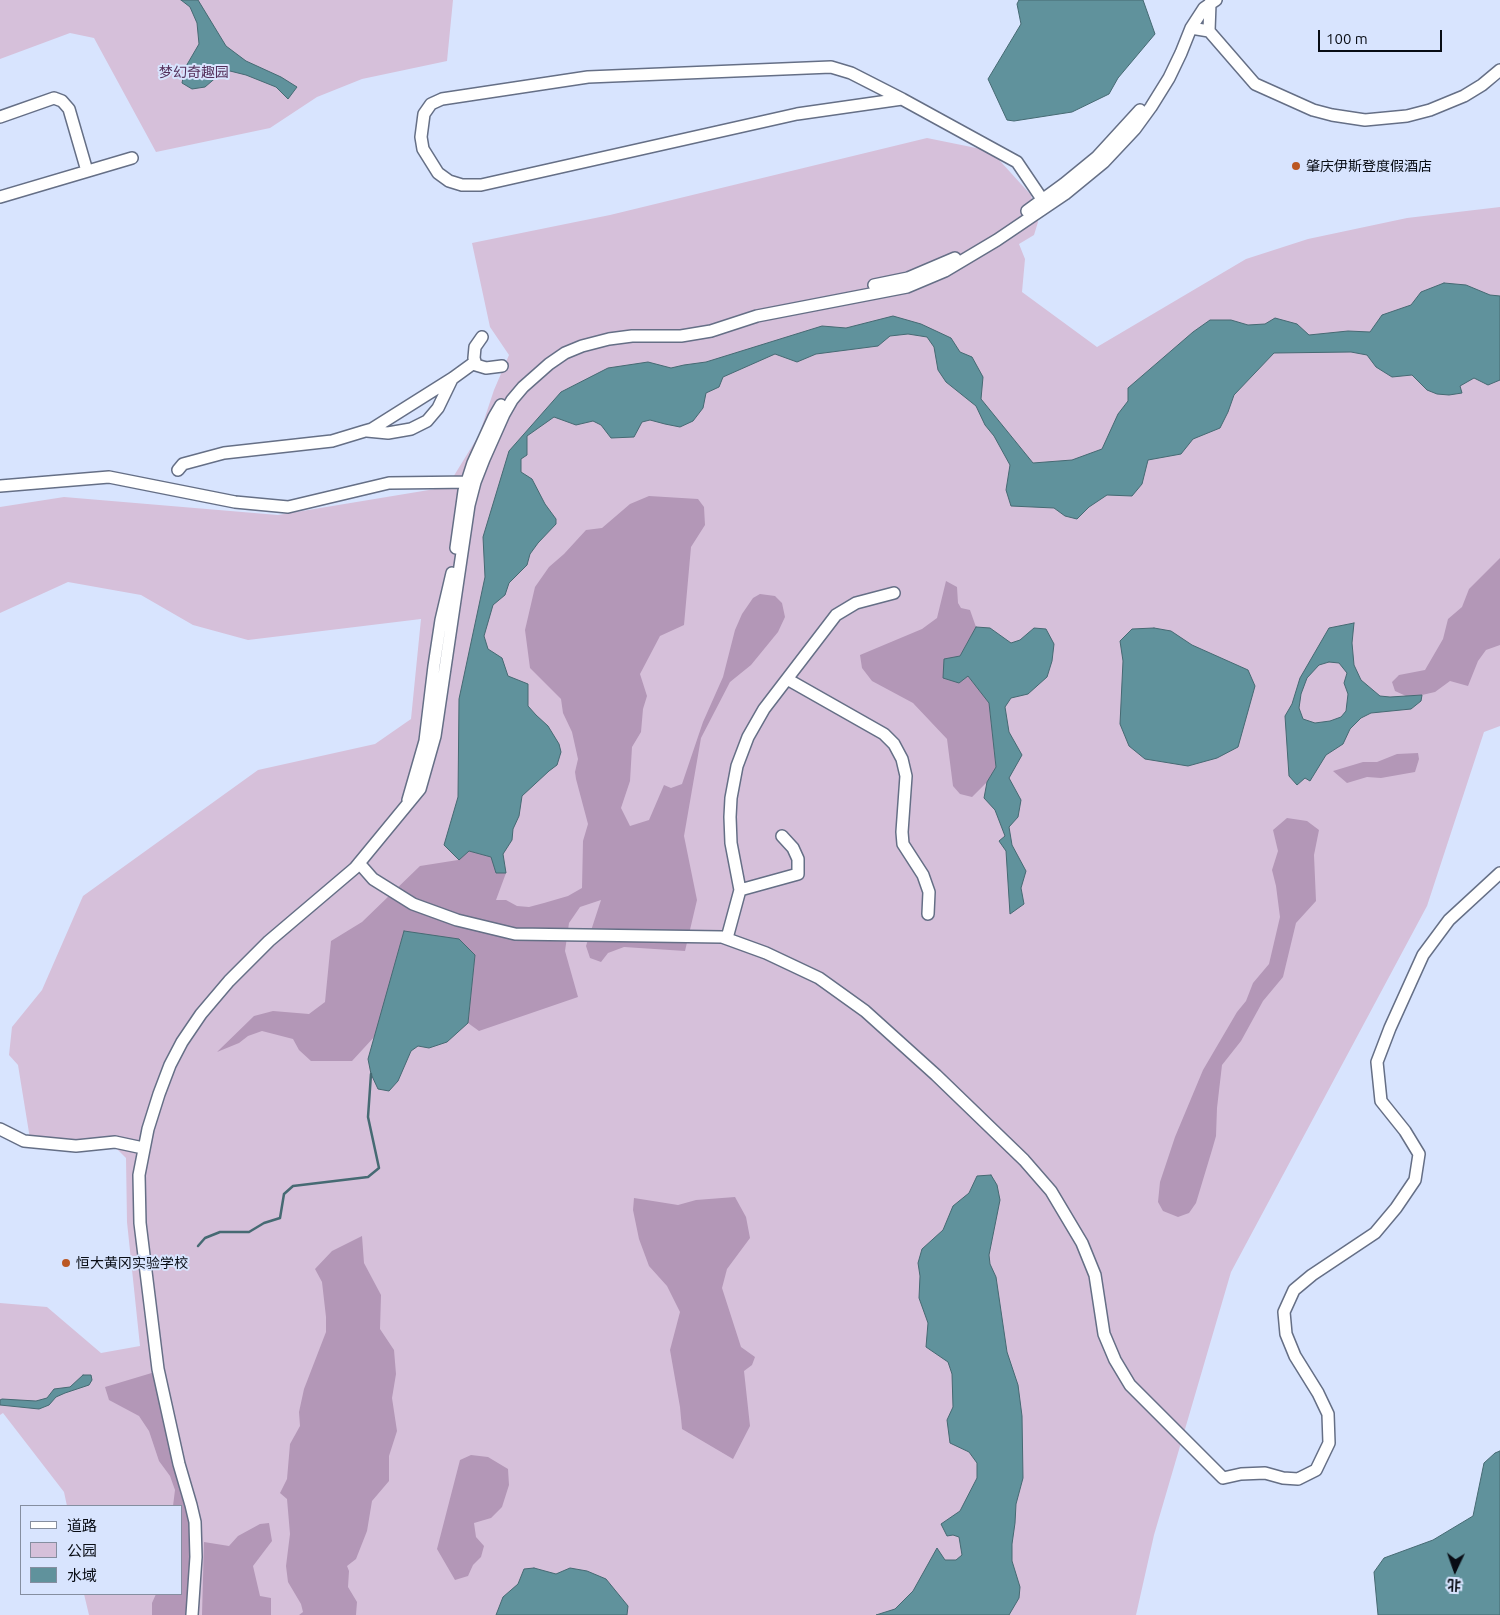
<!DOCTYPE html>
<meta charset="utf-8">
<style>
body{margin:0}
#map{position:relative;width:1500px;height:1615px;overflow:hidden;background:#d8e4fe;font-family:Ubuntu,"Noto Sans SC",sans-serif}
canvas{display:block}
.legend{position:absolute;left:20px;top:1505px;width:162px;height:90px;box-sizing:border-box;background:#d8e4fe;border:1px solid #858ea0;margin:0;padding:6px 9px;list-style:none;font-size:15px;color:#080c14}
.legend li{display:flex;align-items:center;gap:10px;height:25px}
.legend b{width:25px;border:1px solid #858ea0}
.north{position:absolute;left:1430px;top:1545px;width:50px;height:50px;-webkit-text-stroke:4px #d8e4fe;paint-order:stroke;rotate:183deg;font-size:14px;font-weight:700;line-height:20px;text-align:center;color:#080c14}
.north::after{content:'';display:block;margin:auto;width:18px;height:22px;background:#080c14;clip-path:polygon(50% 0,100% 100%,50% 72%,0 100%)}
.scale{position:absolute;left:1318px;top:30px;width:124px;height:22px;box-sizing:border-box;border:2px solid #080c14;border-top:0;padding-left:6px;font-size:15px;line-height:18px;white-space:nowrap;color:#080c14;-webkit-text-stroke:4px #d8e4fe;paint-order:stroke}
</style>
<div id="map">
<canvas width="1500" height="1615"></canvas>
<ul class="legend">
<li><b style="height:6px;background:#fff"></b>道路</li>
<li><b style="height:14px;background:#d6c0da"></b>公园</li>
<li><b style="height:14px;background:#60929c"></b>水域</li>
</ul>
<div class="north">北</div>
<div class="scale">100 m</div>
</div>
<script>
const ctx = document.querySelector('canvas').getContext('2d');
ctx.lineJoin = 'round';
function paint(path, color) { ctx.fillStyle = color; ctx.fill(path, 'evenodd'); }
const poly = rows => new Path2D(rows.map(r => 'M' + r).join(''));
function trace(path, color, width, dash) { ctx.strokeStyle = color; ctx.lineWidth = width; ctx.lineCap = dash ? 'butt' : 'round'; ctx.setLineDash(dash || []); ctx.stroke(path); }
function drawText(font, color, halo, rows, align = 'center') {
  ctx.font = font + ' Ubuntu,"Noto Sans SC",sans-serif'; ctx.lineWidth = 4; ctx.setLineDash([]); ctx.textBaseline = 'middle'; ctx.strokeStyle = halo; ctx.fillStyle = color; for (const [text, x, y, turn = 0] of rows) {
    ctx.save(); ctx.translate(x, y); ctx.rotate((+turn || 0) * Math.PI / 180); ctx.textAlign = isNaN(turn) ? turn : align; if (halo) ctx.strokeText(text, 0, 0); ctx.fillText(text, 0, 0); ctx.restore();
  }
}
const green = poly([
 [0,0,453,0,447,61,362,79,317,97,270,128,156,152,94,38,70,33,0,59],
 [927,138,991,151,1031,195,1038,222,1034,235,1019,244,1025,259,1022,292,1097,347,1246,259,1308,239,1407,218,1500,207,1500,726,1484,732,1427,906,1231,1272,1154,1535,1136,1615,89,1615,84,1594,181,1594,181,1506,67,1506,64,1492,3,1413,0,1415,0,1303,47,1307,101,1353,140,1346,127,1222,126,1158,116,1148,90,1150,31,1145,18,1065,9,1055,12,1027,42,990,83,896,258,770,375,744,411,719,421,619,248,640,193,625,141,595,68,582,0,613,0,507,64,497,278,515,447,487,479,435,494,390,509,355,490,327,472,243,610,215]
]);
const forest = poly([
 [649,496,698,499,704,507,705,525,691,547,684,625,660,636,640,674,647,696,643,709,641,732,632,747,630,781,621,808,630,826,649,820,664,785,671,788,682,784,703,722,723,677,735,630,742,614,753,598,760,594,775,596,782,603,785,617,778,632,751,665,730,682,701,738,684,836,697,900,685,951,624,947,608,953,601,962,590,958,586,946,601,900,580,907,569,923,565,951,578,997,479,1031,468,1023,475,955,404,931,375,1036,352,1061,311,1061,299,1050,293,1039,262,1031,248,1036,239,1043,217,1052,254,1016,273,1011,309,1014,325,1002,331,941,362,922,420,866,458,860,469,851,492,857,496,873,506,873,496,900,506,900,517,906,529,907,544,903,568,896,582,888,583,841,588,824,576,779,575,772,578,759,572,732,563,713,561,699,530,668,525,630,535,587,549,567,564,554,586,530,602,528,630,504],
 [1500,558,1500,645,1486,650,1478,661,1468,686,1450,681,1435,692,1422,695,1406,696,1395,691,1392,682,1399,675,1425,670,1443,639,1448,619,1462,607,1469,589],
 [946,581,957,587,958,603,961,608,970,610,976,627,960,656,968,676,989,702,996,767,987,782,972,797,960,794,953,786,947,739,913,703,872,681,862,668,860,655,922,629,937,618],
 [1418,753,1419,759,1415,772,1381,778,1367,777,1347,783,1333,771,1363,762,1377,762,1397,754],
 [1287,818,1307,821,1319,830,1314,855,1316,901,1296,923,1283,977,1263,1001,1241,1041,1222,1065,1217,1108,1216,1136,1212,1150,1196,1203,1189,1213,1178,1217,1163,1211,1158,1202,1160,1182,1175,1137,1203,1070,1237,1012,1246,1001,1253,983,1269,964,1280,917,1276,886,1272,870,1278,851,1273,830],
 [735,1197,746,1217,750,1238,727,1269,722,1288,741,1347,755,1357,752,1365,744,1371,750,1426,733,1459,682,1429,680,1407,670,1350,680,1312,667,1286,649,1266,639,1239,633,1210,634,1198,678,1205,696,1200],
 [362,1236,364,1263,381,1295,380,1329,394,1350,396,1374,392,1398,397,1431,389,1456,389,1481,372,1501,367,1531,356,1559,347,1566,349,1571,348,1587,357,1602,356,1615,299,1615,303,1612,301,1604,288,1582,286,1566,290,1534,287,1499,280,1493,287,1479,290,1444,300,1426,299,1412,304,1389,326,1332,326,1317,322,1282,315,1269,332,1251],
 [155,1372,175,1471,185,1497,191,1520,188,1615,152,1615,152,1603,156,1594,181,1594,181,1506,173,1506,175,1490,170,1476,159,1461,149,1431,139,1416,109,1400,105,1387],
 [471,1455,488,1457,508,1469,509,1485,502,1507,491,1518,474,1523,476,1537,484,1546,481,1557,473,1565,468,1576,455,1580,437,1549,460,1460],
 [269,1523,272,1541,253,1566,260,1596,271,1598,271,1615,202,1615,204,1542,229,1546,238,1536,260,1524]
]);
const water = poly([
 [181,0,198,0,226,46,246,61,281,77,297,87,288,99,276,87,246,75,230,71,219,75,205,87,192,89,182,83,185,68,199,44,197,23,190,7,181,0],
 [1019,0,1143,0,1155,34,1118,78,1109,94,1072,112,1014,121,1007,120,988,79,1021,24,1017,4,1019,0],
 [1444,283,1466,285,1490,295,1500,296,1500,380,1488,385,1474,378,1460,386,1462,393,1449,395,1437,394,1427,390,1412,375,1392,377,1376,367,1367,355,1351,352,1274,353,1234,395,1228,412,1220,428,1193,439,1181,454,1148,460,1142,484,1132,496,1107,495,1089,507,1077,519,1065,516,1054,508,1011,506,1006,490,1010,465,994,436,985,425,976,406,946,382,938,370,934,347,927,337,908,334,890,336,878,346,816,354,797,362,775,354,723,377,719,387,706,393,703,408,693,421,680,427,665,424,650,420,642,422,634,437,611,438,601,425,593,421,576,425,554,417,527,436,527,455,521,459,521,472,532,479,545,504,556,519,556,524,538,543,530,554,527,565,509,583,505,595,493,605,484,636,488,649,502,658,508,676,528,684,528,706,536,715,548,726,559,744,561,752,557,765,549,771,522,796,519,816,513,829,512,840,503,854,506,873,496,873,491,857,469,851,459,860,444,845,458,797,459,699,485,577,483,537,509,451,561,392,608,368,648,362,671,368,684,365,706,362,822,326,846,328,893,316,921,324,951,338,960,352,972,357,983,377,981,399,1033,463,1072,460,1102,449,1118,414,1128,401,1128,388,1193,332,1210,320,1231,320,1248,325,1265,324,1275,318,1297,324,1309,335,1348,331,1370,332,1382,315,1411,305,1421,292,1444,283],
 [1354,623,1352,643,1354,665,1361,680,1380,696,1390,697,1422,695,1421,701,1411,709,1371,713,1361,718,1350,729,1343,744,1326,755,1310,781,1305,778,1297,785,1289,776,1285,716,1292,704,1300,678,1329,628,1354,623],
 [1329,662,1339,663,1347,673,1344,683,1348,694,1346,711,1341,717,1330,721,1315,723,1303,719,1299,708,1301,694,1307,678,1319,665,1329,662],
 [976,627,990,628,1011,643,1020,640,1034,628,1046,629,1054,644,1052,661,1047,677,1028,694,1011,698,1005,707,1009,732,1022,755,1009,778,1021,800,1018,817,1009,827,1012,845,1026,871,1021,888,1024,904,1010,914,1006,851,999,841,1005,836,995,810,984,798,987,782,996,767,989,703,968,676,959,683,943,678,944,659,960,656,976,627],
 [1154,628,1171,631,1192,645,1248,670,1255,686,1238,747,1217,758,1188,766,1145,759,1129,746,1120,724,1123,661,1120,641,1132,629,1154,628],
 [404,931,459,939,475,955,468,1023,447,1042,429,1048,418,1046,411,1051,398,1081,389,1091,378,1089,371,1074,368,1059,404,931],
 [991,1175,997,1185,1000,1200,989,1255,990,1264,996,1277,1007,1352,1018,1385,1022,1416,1023,1478,1016,1504,1015,1523,1012,1544,1012,1561,1020,1587,1019,1598,1009,1615,876,1615,895,1609,913,1591,937,1548,945,1560,956,1560,962,1555,959,1537,953,1535,947,1536,941,1524,960,1511,977,1478,977,1463,969,1452,950,1443,947,1420,953,1407,952,1374,948,1362,926,1347,928,1323,919,1298,920,1276,918,1263,922,1249,943,1230,953,1206,969,1193,977,1176,991,1175],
 [83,1375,91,1375,92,1380,89,1385,65,1393,56,1397,49,1405,39,1409,0,1405,0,1400,2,1399,36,1401,47,1398,54,1389,70,1387,83,1375],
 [1500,1451,1500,1615,1378,1615,1374,1572,1384,1558,1433,1540,1473,1516,1484,1463,1495,1453,1500,1451],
 [534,1568,556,1574,570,1568,587,1571,606,1579,628,1606,627,1615,496,1615,503,1597,518,1584,524,1569,534,1568]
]);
const stream = poly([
 [198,1246,205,1238,220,1232,249,1232,264,1223,280,1218,284,1194,293,1186,368,1177,379,1168,368,1117,371,1074]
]);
const minor = poly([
 [1191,28,1209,31,1210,3],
 [1209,31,1255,84,1313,110,1332,115,1365,120,1407,116,1430,110,1464,96,1482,85,1500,70],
 [902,99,797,114,481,185,462,185,449,181,438,173,423,149,421,137,424,114,431,104,442,99,588,77,831,67,851,73,902,99,1017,162,1046,205],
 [0,117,54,98,62,101,69,109,87,171],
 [0,197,132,158],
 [1027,211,1064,184,1097,157,1140,110],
 [874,285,908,278,955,258],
 [482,337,475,347,474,358,476,365,486,368,502,366],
 [367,431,388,433,411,429,427,421,438,408,452,379],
 [178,470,183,464,224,453,332,441,365,431,372,429,453,378,475,362],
 [0,486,109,477,235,502,288,507,389,483,473,482],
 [456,548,464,491,473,463,494,417,501,405],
 [787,679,884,734,894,744,902,759,906,776,902,832,903,844,923,875,929,892,928,914],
 [408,800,425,741,434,666,441,620,452,573],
 [359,863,373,879,413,904,457,920,515,934,722,937,766,953,819,978,865,1011,936,1075,1024,1160,1051,1191,1082,1243,1095,1275,1104,1334,1115,1360,1130,1385,1223,1478,1241,1474,1265,1473,1283,1478,1298,1479,1316,1470,1329,1443,1328,1414,1318,1393,1295,1356,1286,1334,1284,1312,1294,1290,1312,1275,1375,1233,1396,1208,1415,1180,1419,1154,1405,1131,1381,1101,1377,1062,1390,1028,1423,955,1449,920,1500,873],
 [740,890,798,874,798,859,793,848,782,836],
 [727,938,740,890,731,843,730,817,731,798,737,766,748,737,764,709,836,615,856,603,894,593],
 [0,1129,24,1141,76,1146,115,1142,143,1148],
 [192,1615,196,1557,195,1522,191,1505,179,1464,158,1369,140,1223,139,1175,148,1129,159,1094,170,1065,182,1042,201,1014,229,981,269,941,355,868,420,789,435,736,469,505,475,482,484,459,504,414,512,400,523,387,549,364,565,353,582,346,609,339,632,336,681,336,711,331,757,316,907,287,945,271,997,240,1065,194,1104,162,1135,129,1151,107,1169,78,1181,53,1191,28,1204,8,1216,0]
]);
const markers = [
 [1296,166,5,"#bb5723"],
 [66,1263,5,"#bb5723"]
];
const parkNames = [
 ["梦幻奇趣园",194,72]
];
const poiNames = [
 ["肇庆伊斯登度假酒店",1306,166],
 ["恒大黄冈实验学校",76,1263]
];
paint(green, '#d6c0da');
paint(forest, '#b397b7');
paint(water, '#60929c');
trace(water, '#466a73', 1);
trace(stream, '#466a73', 2.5);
trace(minor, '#656f86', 14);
trace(minor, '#fff', 11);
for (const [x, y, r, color] of markers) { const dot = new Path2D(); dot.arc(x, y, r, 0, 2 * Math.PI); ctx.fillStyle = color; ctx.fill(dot); trace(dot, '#d8e4fe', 2); }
drawText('14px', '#55305b', '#d8e4fe', parkNames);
drawText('14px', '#080c14', '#d8e4fe', poiNames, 'left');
</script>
